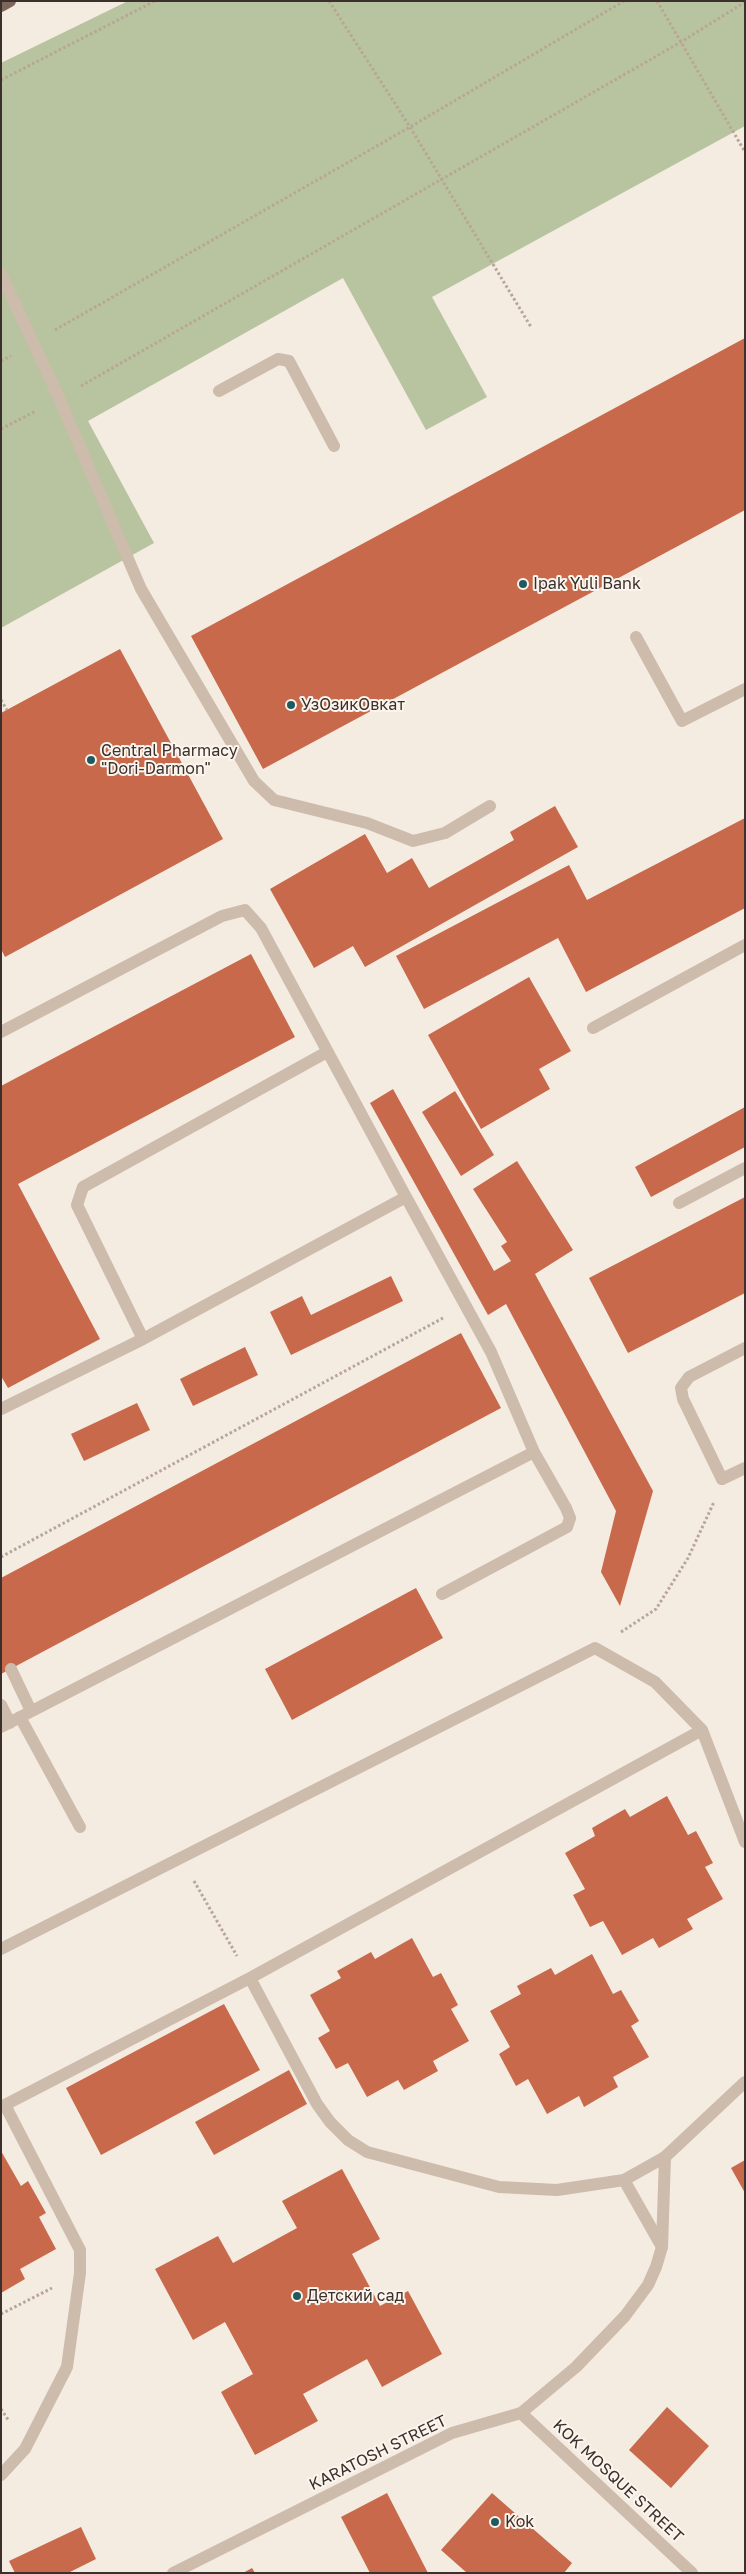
<!DOCTYPE html>
<meta charset="utf-8">
<style>
body{margin:0}
#map{position:relative;width:746px;height:2574px;overflow:hidden;background:#f4ebe1;font-family:"Golos Text",sans-serif}
canvas{display:block}
.frame{position:absolute;inset:0;border:2px solid #3b302b;pointer-events:none}
</style>
<div id="map">
<canvas width="746" height="2574"></canvas>
<div class="frame"></div>
</div>
<script>
const ctx = document.querySelector('canvas').getContext('2d');
ctx.lineJoin = 'round';
function paint(path, color) { ctx.fillStyle = color; ctx.fill(path, 'evenodd'); }
const poly = rows => new Path2D(rows.map(r => 'M' + r).join(''));
function trace(path, color, width, dash) { ctx.strokeStyle = color; ctx.lineWidth = width; ctx.lineCap = dash ? 'butt' : 'round'; ctx.setLineDash(dash || []); ctx.stroke(path); }
function drawText(font, color, halo, rows, align = 'center') {
  ctx.font = font + ' "Golos Text",sans-serif'; ctx.lineWidth = 4; ctx.setLineDash([]); ctx.textBaseline = 'middle'; ctx.strokeStyle = halo; ctx.fillStyle = color; for (const [text, x, y, turn = 0] of rows) {
    ctx.save(); ctx.translate(x, y); ctx.rotate((+turn || 0) * Math.PI / 180); ctx.textAlign = isNaN(turn) ? turn : align; if (halo) ctx.strokeText(text, 0, 0); ctx.fillText(text, 0, 0); ctx.restore();
  }
}
const green = poly([
 [128,1,745,1,745,126,432,297,487,397,426,430,343,278,88,421,154,543,1,628,1,63]
]);
const building = poly([
 [745,338,745,510,263,769,191,636],
 [120,649,223,839,5,957,1,949,1,713],
 [555,806,578,847,365,967,353,946,314,968,270,889,365,834,387,873,412,858,429,888,514,840,510,832],
 [745,818,745,908,586,992,558,938,424,1009,396,956,569,865,587,900],
 [251,954,295,1037,18,1184,100,1339,8,1388,1,1376,1,1086],
 [529,977,571,1051,539,1069,550,1089,481,1129,428,1035],
 [393,1089,494,1271,511,1261,501,1246,507,1242,473,1189,517,1161,573,1250,535,1274,653,1491,620,1606,601,1572,616,1511,506,1304,488,1315,370,1103],
 [455,1091,494,1155,461,1176,422,1112],
 [745,1107,745,1147,651,1197,635,1167],
 [745,1197,745,1293,628,1353,589,1278],
 [391,1276,403,1301,291,1355,270,1312,302,1296,311,1315],
 [461,1333,501,1408,1,1674,1,1578],
 [245,1347,258,1375,193,1406,180,1379],
 [137,1403,150,1430,84,1461,71,1434],
 [416,1588,443,1638,292,1720,265,1669],
 [667,1796,688,1835,696,1831,713,1863,705,1867,723,1899,687,1919,693,1929,659,1948,653,1938,622,1955,603,1921,590,1927,573,1895,585,1889,565,1853,595,1836,592,1828,625,1809,630,1817],
 [412,1938,433,1977,441,1973,458,2005,451,2009,469,2041,433,2061,438,2071,404,2090,398,2080,367,2097,348,2063,336,2069,318,2038,330,2031,310,1995,341,1978,337,1971,371,1952,375,1959],
 [592,1954,613,1994,621,1990,639,2021,631,2026,649,2057,613,2077,618,2087,584,2107,579,2096,547,2114,528,2079,516,2086,499,2054,510,2047,490,2011,521,1994,517,1986,551,1968,555,1975],
 [224,2004,260,2070,101,2155,66,2088],
 [289,2070,307,2104,214,2155,195,2122],
 [1,2151,21,2186,28,2181,46,2213,39,2217,56,2249,20,2269,25,2279,1,2293],
 [745,2160,745,2193,731,2168],
 [342,2169,380,2239,352,2254,380,2306,408,2291,442,2354,382,2387,367,2359,303,2394,318,2421,255,2455,221,2392,253,2374,225,2322,193,2340,155,2269,218,2236,233,2263,297,2228,282,2201],
 [667,2407,709,2446,671,2488,629,2450],
 [387,2493,428,2573,370,2573,341,2517],
 [492,2493,572,2563,564,2573,467,2573,441,2550],
 [81,2527,96,2559,68,2573,15,2573,9,2561],
 [252,2568,255,2573,243,2573]
]);
const path = poly([
 [329,1,410,127,531,327],
 [657,1,745,152],
 [1,80,155,1],
 [55,330,410,127,624,1],
 [1,361,11,356],
 [81,386,681,42,745,2],
 [1,429,36,411],
 [1,700,7,710],
 [1,1557,443,1318],
 [621,1632,656,1609,688,1558,714,1502],
 [194,1881,237,1956],
 [1,2314,52,2288],
 [1,2409,9,2421]
]);
const service = poly([
 [1,274,59,398,141,589,254,781,274,800,367,823,413,841,445,833,490,806],
 [219,391,278,359,289,361,334,446],
 [636,637,682,721,745,689],
 [593,1028,745,945],
 [1,1032,222,916,245,910,261,928,406,1197],
 [327,1052,83,1187,77,1205,143,1339,406,1197,491,1352,534,1452],
 [679,1203,745,1168],
 [1,1409,143,1339],
 [722,1479,745,1468],
 [11,1669,31,1711],
 [1,1705,10,1723],
 [20,1717,80,1827],
 [1,1727,534,1452,566,1508,570,1518,567,1527,442,1594],
 [1,1949,595,1648,655,1682,702,1730,745,1842],
 [250,1978,317,2104,330,2122,348,2140,367,2152,499,2187,557,2190,624,2180,665,2157],
 [1,2107,250,1978,702,1730],
 [624,2180,662,2247],
 [521,2413,692,2573],
 [1,2475,25,2449,67,2367,80,2273,80,2250,5,2105]
]);
const minor = poly([
 [722,1479,683,1399,681,1388,689,1377,745,1348],
 [173,2573,452,2433,521,2413,576,2367,625,2316,648,2285,656,2267,662,2247,665,2157,745,2082]
]);
const primary = poly([
 [1,6,10,1]
]);
const markers = [
 [523,584,5,"#1f5a5e"],
 [291,705,5,"#1f5a5e"],
 [91,760,5,"#1f5a5e"],
 [297,2296,5,"#1f5a5e"],
 [495,2522,5,"#1f5a5e"]
];
const poiNames = [
 ["Ipak Yuli Bank",533,584],
 ["УзОзикОвкат",301,705],
 ["Central Pharmacy",101,751],
 ["\"Dori-Darmon\"",101,769],
 ["Детский сад",307,2296],
 ["Kok",505,2522]
];
const streetNames = [
 ["KARATOSH STREET",378,2453,-26],
 ["KOK MOSQUE STREET",618,2481,43]
];
paint(green, '#b8c4a0');
paint(building, '#c8694b');
trace(path, '#b9a596', 3, [2.5, 2.5]);
trace(service, '#cdbbac', 12);
trace(minor, '#cdbbac', 12);
trace(primary, '#7d675c', 12);
for (const [x, y, r, color] of markers) { const dot = new Path2D(); dot.arc(x, y, r, 0, 2 * Math.PI); ctx.fillStyle = color; ctx.fill(dot); trace(dot, '#fbf5ee', 2); }
drawText('16px', '#3b302b', '#fbf5ee', poiNames, 'left');
drawText('16px', '#3b302b', '#fbf5ee', streetNames);
</script>
